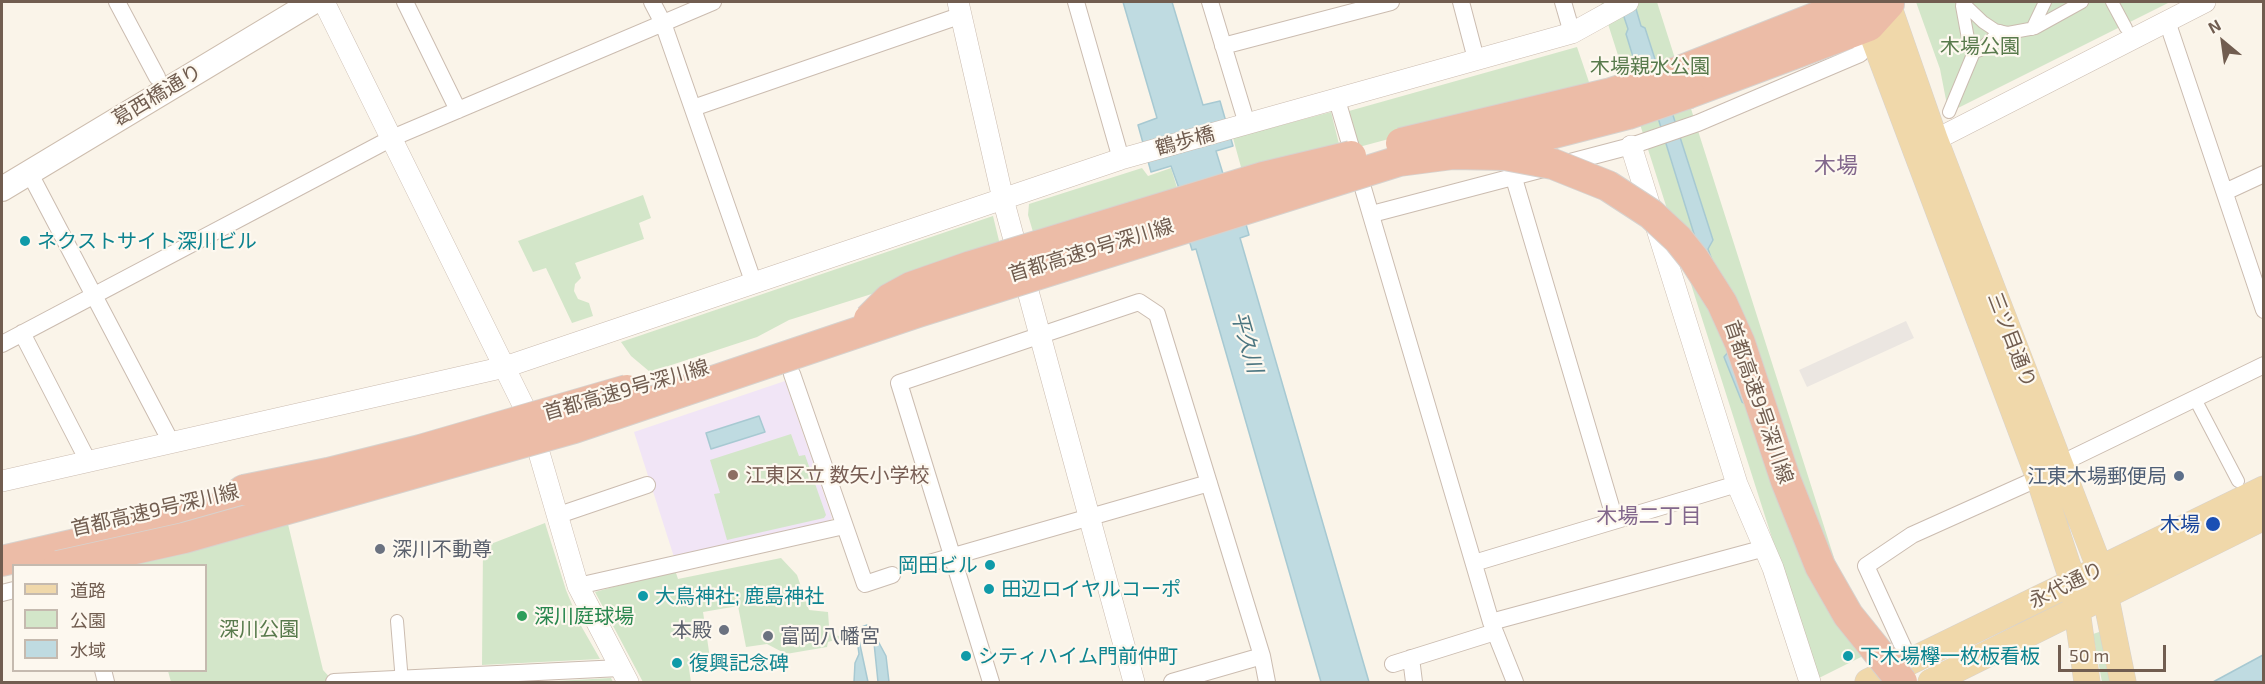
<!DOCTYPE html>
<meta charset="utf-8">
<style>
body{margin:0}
#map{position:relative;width:2265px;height:684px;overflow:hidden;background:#faf4e9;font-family:"Exo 2","Noto Sans JP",sans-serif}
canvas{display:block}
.frame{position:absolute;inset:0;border:3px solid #715d50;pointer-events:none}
.legend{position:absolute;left:12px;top:564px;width:195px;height:108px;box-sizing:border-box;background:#fdf8ef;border:2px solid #c5baaf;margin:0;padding:8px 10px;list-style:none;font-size:18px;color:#715d50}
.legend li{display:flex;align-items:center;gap:12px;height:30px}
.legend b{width:30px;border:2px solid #c5baaf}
.north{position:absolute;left:2193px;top:12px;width:60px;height:60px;-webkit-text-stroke:4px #fdf8ef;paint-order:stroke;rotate:331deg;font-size:16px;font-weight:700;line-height:24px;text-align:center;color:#715d50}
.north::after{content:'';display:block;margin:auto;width:21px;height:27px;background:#715d50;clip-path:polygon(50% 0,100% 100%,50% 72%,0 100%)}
.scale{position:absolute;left:2058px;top:645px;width:108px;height:27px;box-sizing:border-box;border:3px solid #715d50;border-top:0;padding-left:8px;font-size:18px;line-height:21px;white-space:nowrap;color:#715d50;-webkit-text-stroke:4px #fdf8ef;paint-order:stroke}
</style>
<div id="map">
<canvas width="2265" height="684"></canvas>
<div class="frame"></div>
<ul class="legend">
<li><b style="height:8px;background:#f0d8aa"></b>道路</li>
<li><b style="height:16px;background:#d3e6c9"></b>公園</li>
<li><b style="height:16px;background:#bfdbe1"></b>水域</li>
</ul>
<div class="north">N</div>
<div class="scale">50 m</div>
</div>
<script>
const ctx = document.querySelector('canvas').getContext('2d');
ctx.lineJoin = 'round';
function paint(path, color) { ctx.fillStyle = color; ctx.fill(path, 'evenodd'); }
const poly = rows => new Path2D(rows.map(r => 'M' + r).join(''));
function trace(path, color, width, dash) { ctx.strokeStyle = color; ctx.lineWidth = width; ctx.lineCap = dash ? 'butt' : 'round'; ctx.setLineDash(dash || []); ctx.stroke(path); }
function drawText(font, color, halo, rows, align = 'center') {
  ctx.font = font + ' "Exo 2","Noto Sans JP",sans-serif'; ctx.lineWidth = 4.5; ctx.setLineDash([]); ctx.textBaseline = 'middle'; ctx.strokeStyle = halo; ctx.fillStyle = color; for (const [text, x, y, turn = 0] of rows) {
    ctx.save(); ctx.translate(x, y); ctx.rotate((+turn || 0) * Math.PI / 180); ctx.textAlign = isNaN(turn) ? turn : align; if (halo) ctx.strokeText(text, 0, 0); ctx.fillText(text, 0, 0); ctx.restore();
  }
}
const industrial = poly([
 [1906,321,1914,338,1807,387,1799,370]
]);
const education = poly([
 [785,381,832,518,829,522,674,557,634,432]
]);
const green = poly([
 [1601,2,1657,2,1865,655,1817,679],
 [1916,2,2170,2,1956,109,1947,105,1940,69],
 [1577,47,1590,85,1359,147,1349,111],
 [1331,112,1341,152,1244,178,1233,138],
 [1142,168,1148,176,1171,168,1179,194,1036,242,1028,215,1029,204],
 [643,195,651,218,639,223,644,239,575,263,581,278,575,284,574,291,578,299,589,303,593,316,572,323,546,268,533,272,518,241],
 [993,216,1002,253,789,320,757,337,650,372,631,356,621,342],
 [791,434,799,456,805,455,826,515,824,518,727,540,714,494,720,493,710,460],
 [287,520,323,670,334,682,171,682,168,671,206,670,206,566,138,565,136,556],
 [545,523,566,590,580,624,600,659,482,665,483,547],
 [781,558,797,575,809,610,828,612,829,626,834,635,844,637,828,642,827,647,786,654,767,644,746,647,738,606,703,612,710,658,688,662,691,682,643,682,595,592,675,570,678,579],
 [2102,631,2112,682,2102,682,2093,634],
 [611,678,613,682,538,682]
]);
const water = poly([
 [1123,2,1172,2,1203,105,1220,101,1233,146,1216,151,1224,177,1232,175,1249,235,1240,238,1369,682,1321,682,1196,249,1192,250,1176,197,1181,194,1171,166,1151,172,1138,125,1157,118,1123,2],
 [1619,2,1634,2,1641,26,1645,28,1713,240,1708,249,1745,352,1751,407,1742,402,1724,357,1730,350,1641,63,1634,60,1626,34,1628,29,1619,2],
 [759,416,765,432,711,449,706,433,759,416],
 [867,625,871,628,886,656,889,682,878,682,874,643,870,633,865,629,859,633,859,640,868,682,854,682,855,663,859,654,856,632,859,628,867,625],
 [2263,655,2263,681,2213,682,2263,655]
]);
const pedestrian = poly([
 [1962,2,1983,22,1995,30,2008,33,2035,28,2082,2],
 [2112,2,2126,28],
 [2032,29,2045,2],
 [1974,52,1980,50,2000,31],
 [1949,112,1974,52,1969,44,1962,6],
 [2195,399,2238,481],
 [397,621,402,682]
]);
const minor = poly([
 [117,2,157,77],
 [405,2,458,110],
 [652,2,663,23,753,281],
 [1076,2,1121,159],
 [1210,2,1247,124],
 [1461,2,1476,59],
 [1563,2,1572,33],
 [2167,21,2264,310],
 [1223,46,1391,2],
 [1337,100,1491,622,1515,682],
 [693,108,962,15],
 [29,172,171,442],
 [1513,175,1615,520],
 [2225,192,2264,174],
 [1372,214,1631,146,1698,123,1860,54,1869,26],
 [22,333,88,461],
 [2,344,392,138,713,2],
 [792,374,865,584,892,575],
 [2060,464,2264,365],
 [556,516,647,485],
 [1474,563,1737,484],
 [926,564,1209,483],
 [578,586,844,526],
 [2,593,14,590],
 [1491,622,1765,548],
 [1411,658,1414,682],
 [1910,662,1866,566,1912,535,2039,478],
 [1393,664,1495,632],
 [103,670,106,682],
 [334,682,620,668],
 [991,682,899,383,1139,302,1157,314,1262,656,1267,682],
 [1172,682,1262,656]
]);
const tertiary = poly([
 [324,2,528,415,578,586,628,682],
 [958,2,1003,199,1134,682],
 [1935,140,2205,2],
 [1631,146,1737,484,1773,568,1810,682],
 [2,481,505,367,1121,159,1572,33,1628,2]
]);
const secondary = poly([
 [2,189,313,2]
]);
const primary = poly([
 [1887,2,1935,140,2100,569,2123,682],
 [1862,7,2039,478,2073,582,2087,682],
 [1868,682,2264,489],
 [1931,682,2264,517]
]);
const motorway = poly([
 [1680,71,1855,2],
 [1689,93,1869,26,1889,4],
 [2,561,197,516,218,508,244,490]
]);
const motorwayBridge = poly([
 [1401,143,1611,93,1680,71],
 [1492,149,1628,114,1689,93],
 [869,319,889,299,911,287,971,266,1263,177,1351,156],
 [244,490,328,473,420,450,627,390],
 [58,566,184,538,574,428,918,312,1399,161,1453,154,1505,155,1553,164,1608,186,1651,214,1678,239,1694,259,1722,303,1740,343,1786,481,1820,566,1848,615,1902,682]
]);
const markers = [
 [25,241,6,"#0f9aa8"],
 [733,475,6,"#8d6e63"],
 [2179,476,6,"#5c6f8a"],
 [2213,524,8,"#1a4fb4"],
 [380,549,6,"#6b7280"],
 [990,565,6,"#0f9aa8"],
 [989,589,6,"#0f9aa8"],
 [643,596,6,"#0f9aa8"],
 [522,616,6,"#2e9e5b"],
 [724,630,6,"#6b7280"],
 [768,636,6,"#6b7280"],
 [966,656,6,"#0f9aa8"],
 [1848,656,6,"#0f9aa8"],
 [677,663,6,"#0f9aa8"]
];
const parkNames = [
 ["木場公園",1980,46],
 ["木場親水公園",1650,66],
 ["深川公園",259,629]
];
const streetNames = [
 ["葛西橋通り",157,95,-31],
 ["鶴歩橋",1185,141,-15],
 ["首都高速9号深川線",1091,250,-17],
 ["三ツ目通り",2012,340,69],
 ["首都高速9号深川線",626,390,-16],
 ["首都高速9号深川線",1759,402,71],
 ["首都高速9号深川線",155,510,-13],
 ["永代通り",2066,585,-26]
];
const cultureNames = [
 ["ネクストサイト深川ビル",37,241],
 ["岡田ビル",978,565,"right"],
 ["田辺ロイヤルコーポ",1001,589],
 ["大鳥神社; 鹿島神社",655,596],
 ["シティハイム門前仲町",978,656],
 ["下木場欅一枚板看板",1860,656],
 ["復興記念碑",689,663]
];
const educationNames = [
 ["江東区立 数矢小学校",745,475]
];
const serviceNames = [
 ["江東木場郵便局",2167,476]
];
const transitNames = [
 ["木場",2200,524]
];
const worshipNames = [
 ["深川不動尊",392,549],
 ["本殿",712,630,"right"],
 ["富岡八幡宮",780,636]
];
const leisureNames = [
 ["深川庭球場",534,616]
];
const waterNames = [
 ["平久川",1247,342,74]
];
const neighbourhoodNames = [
 ["木場二丁目",1649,516]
];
const quarterNames = [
 ["木場",1836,166]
];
paint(industrial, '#ebe6e1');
paint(education, '#f1e5f6');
paint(green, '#d3e6c9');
paint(water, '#bfdbe1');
trace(water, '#a7c9d2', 1.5);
trace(pedestrian, '#cbbcb0', 14);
trace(minor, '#cbbcb0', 18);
trace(tertiary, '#cbbcb0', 22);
trace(secondary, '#cdbdae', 26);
trace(primary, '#d7d2ce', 27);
trace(motorway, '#d7d2ce', 32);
trace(pedestrian, '#fff', 12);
trace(minor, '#fff', 16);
trace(tertiary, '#fff', 21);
trace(secondary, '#fff', 24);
trace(primary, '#f0d8aa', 26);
trace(motorway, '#ecbca7', 30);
trace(motorwayBridge, '#d7d2ce', 32, []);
trace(motorwayBridge, '#ecbca7', 30);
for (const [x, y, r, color] of markers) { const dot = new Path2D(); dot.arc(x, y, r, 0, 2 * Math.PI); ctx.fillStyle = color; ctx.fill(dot); trace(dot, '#fdf8ef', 2); }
drawText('20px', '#587a4c', '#fdf8ef', parkNames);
drawText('20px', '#715d50', '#fdf8ef', streetNames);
drawText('20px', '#0d838f', '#fdf8ef', cultureNames, 'left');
drawText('20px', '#785e54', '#fdf8ef', educationNames, 'left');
drawText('20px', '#4e5e75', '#fdf8ef', serviceNames, 'right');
drawText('20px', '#164399', '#fdf8ef', transitNames, 'right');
drawText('20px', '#5b616d', '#fdf8ef', worshipNames, 'left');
drawText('20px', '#27864d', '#fdf8ef', leisureNames, 'left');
drawText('italic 21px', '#4c7681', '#fdf8ef', waterNames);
drawText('21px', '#82678c', '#fdf8ef', neighbourhoodNames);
drawText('22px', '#82678c', '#fdf8ef', quarterNames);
</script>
